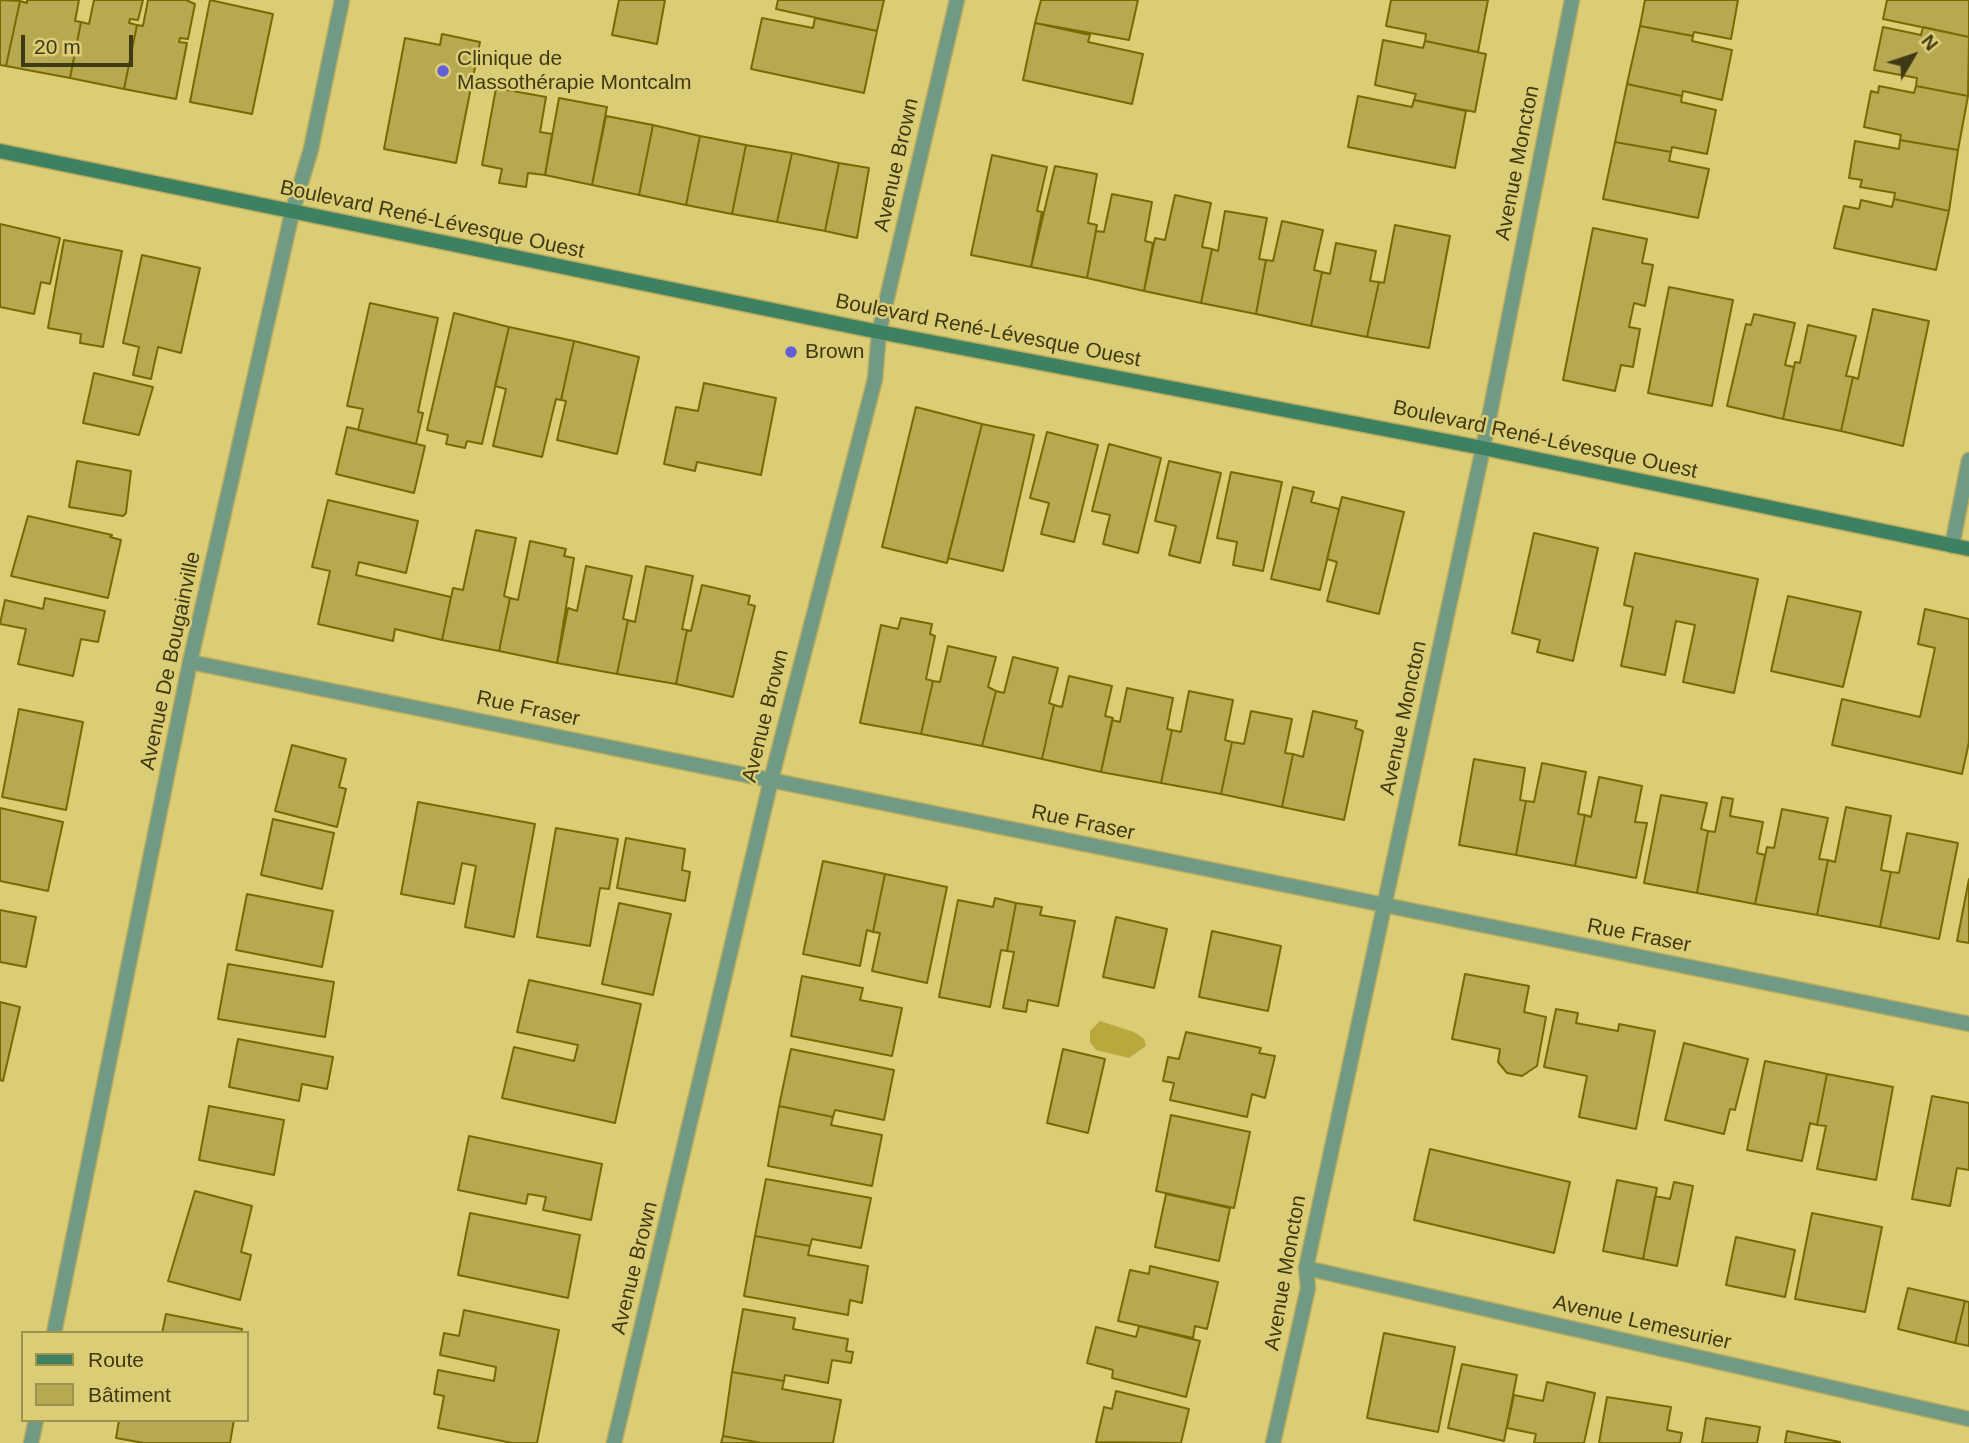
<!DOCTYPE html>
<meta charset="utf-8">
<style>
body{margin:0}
#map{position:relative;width:1969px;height:1443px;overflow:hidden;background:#dbcd76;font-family:Helvetica,sans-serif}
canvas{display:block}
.legend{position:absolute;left:21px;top:1331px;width:228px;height:91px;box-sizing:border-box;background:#dbcd76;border:2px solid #9d924f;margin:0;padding:9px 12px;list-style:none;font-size:21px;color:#3f3914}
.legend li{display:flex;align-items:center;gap:14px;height:35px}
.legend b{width:35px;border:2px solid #9d924f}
.north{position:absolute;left:1878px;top:21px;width:70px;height:70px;-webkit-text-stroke:5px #dbcd76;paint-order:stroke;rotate:51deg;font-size:19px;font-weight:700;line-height:28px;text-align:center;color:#3f3914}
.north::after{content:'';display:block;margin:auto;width:24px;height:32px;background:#3f3914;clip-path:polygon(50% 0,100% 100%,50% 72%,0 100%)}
.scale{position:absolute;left:21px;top:35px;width:112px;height:32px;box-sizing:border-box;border:4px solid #3f3914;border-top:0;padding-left:9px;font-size:21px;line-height:24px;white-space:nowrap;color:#3f3914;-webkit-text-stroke:5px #dbcd76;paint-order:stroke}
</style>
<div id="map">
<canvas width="1969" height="1443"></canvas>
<ul class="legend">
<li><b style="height:9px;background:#3e8160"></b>Route</li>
<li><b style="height:19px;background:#b7a852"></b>Bâtiment</li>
</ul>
<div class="north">N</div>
<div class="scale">20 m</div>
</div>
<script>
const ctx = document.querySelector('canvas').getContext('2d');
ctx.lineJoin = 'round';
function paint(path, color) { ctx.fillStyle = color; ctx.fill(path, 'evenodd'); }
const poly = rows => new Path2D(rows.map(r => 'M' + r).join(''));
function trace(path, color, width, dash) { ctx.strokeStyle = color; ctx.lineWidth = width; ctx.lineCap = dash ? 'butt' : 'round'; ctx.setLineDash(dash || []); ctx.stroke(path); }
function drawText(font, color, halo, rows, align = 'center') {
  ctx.font = font + ' Helvetica,sans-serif'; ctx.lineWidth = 5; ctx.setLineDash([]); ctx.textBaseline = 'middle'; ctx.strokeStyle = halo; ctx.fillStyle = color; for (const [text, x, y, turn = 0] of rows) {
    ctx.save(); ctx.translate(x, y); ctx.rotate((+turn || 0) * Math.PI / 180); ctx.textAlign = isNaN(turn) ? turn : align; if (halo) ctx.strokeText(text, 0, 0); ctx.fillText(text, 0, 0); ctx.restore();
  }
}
const water = poly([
 [1100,1021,1134,1032,1144,1039,1146,1046,1129,1058,1096,1050,1090,1042,1090,1031]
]);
const building = poly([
 [0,0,20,1,6,66,0,65,0,0],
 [27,0,79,0,75,21,81,22,70,78,6,66,20,1,27,3,27,0],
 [94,0,143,0,138,20,130,19,129,23,137,25,124,89,70,78,81,22,89,24,94,0],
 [148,0,186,0,195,4,188,39,180,38,179,42,187,43,176,99,124,89,137,25,143,26,148,0],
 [210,0,273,14,252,114,190,102,210,0],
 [619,0,665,0,657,44,612,35,619,0],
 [778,0,884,0,877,31,776,9,778,0],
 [1041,0,1138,0,1129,40,1035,23,1041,0],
 [1391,0,1488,0,1478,52,1425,41,1426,34,1386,26,1391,0],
 [1645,0,1738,0,1731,39,1694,32,1693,36,1640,26,1645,0],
 [1887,0,1969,0,1969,37,1883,19,1887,0],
 [762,18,813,28,815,18,877,31,864,93,751,69,762,18],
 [1035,23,1090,35,1088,42,1143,54,1132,104,1023,80,1035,23],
 [1640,26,1693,36,1692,41,1732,50,1722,100,1683,91,1682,96,1627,84,1640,26],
 [1883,27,1921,35,1923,27,1969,37,1968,96,1916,86,1917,78,1874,70,1883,27],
 [442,34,480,42,456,163,384,149,405,38,440,45,442,34],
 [1383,40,1423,48,1425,41,1486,54,1475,112,1414,100,1416,94,1375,85,1383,40],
 [1627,84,1682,96,1681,102,1716,110,1707,154,1672,147,1671,152,1615,142,1627,84],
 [1879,86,1914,93,1916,86,1968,96,1958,150,1900,140,1901,135,1864,127,1871,91,1878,93,1879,86],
 [496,88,546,97,540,132,552,134,545,175,528,173,526,187,499,183,502,169,482,165,496,88],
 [1358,96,1412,107,1414,100,1466,111,1455,168,1348,147,1358,96],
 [559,98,607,107,592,185,545,175,559,98],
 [606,116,653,125,639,195,592,185,606,116],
 [653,125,700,136,686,205,639,195,653,125],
 [700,136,746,145,732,214,686,205,700,136],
 [1900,140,1958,150,1949,211,1894,199,1895,193,1860,187,1862,180,1849,178,1855,141,1899,149,1900,140],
 [1615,142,1671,152,1669,161,1709,169,1698,218,1603,199,1615,142],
 [746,145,792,153,777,222,732,214,746,145],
 [792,153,839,163,825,231,777,222,792,153],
 [992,155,1047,167,1037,211,1042,212,1031,267,971,255,992,155],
 [839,163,869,168,857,238,825,231,839,163],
 [1055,166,1097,174,1088,223,1097,225,1087,278,1031,267,1055,166],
 [1112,194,1152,202,1145,241,1153,243,1144,291,1087,278,1096,231,1104,232,1112,194],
 [1175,195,1211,203,1202,247,1212,249,1201,303,1144,291,1155,238,1165,240,1175,195],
 [1894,199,1949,211,1936,270,1834,248,1844,206,1859,209,1861,200,1892,207,1894,199],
 [1225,211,1267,218,1259,259,1266,260,1256,314,1201,303,1212,249,1218,251,1225,211],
 [1282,221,1323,230,1314,270,1322,272,1311,326,1256,314,1266,260,1273,261,1282,221],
 [0,224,60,238,50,284,41,282,34,314,0,307,0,224],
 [1395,225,1450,236,1429,348,1367,337,1379,282,1384,283,1395,225],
 [1593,228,1647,239,1642,263,1653,265,1645,306,1634,303,1629,327,1640,329,1633,367,1621,365,1615,391,1563,380,1593,228],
 [64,240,122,251,103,347,80,343,81,334,48,328,64,240],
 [1336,243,1376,251,1370,281,1379,282,1367,337,1311,326,1322,272,1330,274,1336,243],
 [142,255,200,268,181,353,158,347,151,379,133,375,139,347,123,343,142,255],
 [1669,287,1733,300,1712,406,1648,393,1669,287],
 [370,303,438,318,418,412,423,413,416,444,358,430,363,409,347,406,370,303],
 [1873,309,1929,321,1903,446,1841,431,1853,377,1858,379,1873,309],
 [454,313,509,327,482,444,467,441,465,448,446,444,448,435,427,430,454,313],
 [1754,314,1795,323,1785,365,1794,367,1783,419,1727,406,1746,324,1751,325,1754,314],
 [1808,325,1856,336,1846,376,1853,377,1841,431,1783,419,1795,362,1800,363,1808,325],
 [509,327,574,341,561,400,556,399,542,457,493,446,506,389,495,386,509,327],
 [574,341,639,357,617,454,557,440,566,401,561,400,574,341],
 [94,373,153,387,139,435,83,423,94,373],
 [704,383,776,398,761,475,697,462,695,471,664,464,676,407,698,411,704,383],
 [916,407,982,424,947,563,882,547,916,407],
 [982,424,1034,435,1003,571,948,558,982,424],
 [347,427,425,446,414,493,336,474,347,427],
 [1047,432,1098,445,1074,542,1041,534,1049,503,1030,498,1047,432],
 [1109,444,1161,458,1138,553,1103,544,1110,515,1092,511,1109,444],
 [77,461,131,471,126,513,123,516,69,507,77,461],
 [1169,461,1221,473,1200,563,1169,555,1176,526,1155,521,1169,461],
 [1231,472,1282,482,1263,571,1233,565,1237,542,1217,538,1231,472],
 [1293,487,1314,492,1311,502,1339,509,1320,590,1271,579,1293,487],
 [1342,497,1404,512,1379,614,1327,601,1337,562,1327,559,1342,497],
 [328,500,418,521,406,573,359,562,356,575,451,597,442,640,395,629,393,641,318,624,330,571,312,567,328,500],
 [28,516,112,535,110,537,121,540,108,598,11,576,28,516],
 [476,530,516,538,504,596,510,598,499,651,442,640,453,588,463,590,476,530],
 [1534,533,1598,548,1573,661,1537,652,1540,640,1512,633,1534,533],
 [530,541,566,549,564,556,574,558,557,663,499,651,510,598,518,600,530,541],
 [1635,553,1758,579,1734,693,1683,682,1695,625,1676,621,1665,675,1621,666,1633,607,1624,605,1635,553],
 [586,566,632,576,623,619,628,620,617,674,557,663,568,608,577,611,586,566],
 [646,566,693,576,682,629,687,630,676,684,617,674,628,620,635,622,646,566],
 [702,585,750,596,748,604,755,606,733,697,676,684,687,630,691,631,702,585],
 [1788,596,1861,612,1843,687,1771,671,1788,596],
 [45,598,105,611,98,642,81,639,73,676,18,664,26,629,0,624,5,600,43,609,45,598],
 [1925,609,1969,619,1969,742,1962,774,1832,745,1842,699,1920,717,1935,648,1918,644,1925,609],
 [901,618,932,624,930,634,935,636,926,679,933,681,921,734,860,723,881,625,898,629,901,618],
 [948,646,996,657,988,687,996,691,982,746,921,734,933,681,940,682,948,646],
 [1013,657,1058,668,1049,703,1054,705,1042,759,982,746,996,691,1004,693,1013,657],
 [1069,676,1112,686,1105,716,1113,718,1101,772,1042,759,1054,705,1062,707,1069,676],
 [1127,688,1173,698,1167,729,1172,730,1161,783,1101,772,1112,720,1120,722,1127,688],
 [1189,691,1233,700,1225,740,1232,742,1221,794,1161,783,1172,730,1181,732,1189,691],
 [19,709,83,722,66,810,2,797,19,709],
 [1251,711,1292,719,1285,753,1293,754,1282,807,1221,794,1232,742,1244,744,1251,711],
 [1313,711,1357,721,1355,728,1363,731,1344,820,1282,807,1293,754,1303,757,1313,711],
 [292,745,346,759,339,787,346,789,337,827,275,811,292,745],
 [1474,759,1525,768,1520,800,1526,801,1516,855,1459,845,1474,759],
 [1542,763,1586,772,1578,814,1585,815,1575,866,1516,855,1526,801,1534,802,1542,763],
 [1599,777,1642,786,1635,822,1647,823,1636,878,1575,866,1585,815,1591,817,1599,777],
 [1661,795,1707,803,1701,829,1708,831,1697,893,1644,883,1661,795],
 [1722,797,1733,799,1730,816,1763,822,1757,853,1765,855,1755,904,1697,893,1708,831,1715,832,1722,797],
 [418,802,535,824,514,937,465,927,476,866,462,863,454,904,401,894,418,802],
 [1846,807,1891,816,1881,870,1891,872,1880,927,1817,915,1828,860,1835,862,1846,807],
 [0,808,63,822,48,891,0,881,0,808],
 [1782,809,1828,818,1819,859,1828,860,1817,915,1755,904,1767,847,1774,848,1782,809],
 [273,819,334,833,322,889,261,875,273,819],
 [556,828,618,839,609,889,600,888,590,946,537,937,556,828],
 [1907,833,1958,843,1939,939,1880,927,1891,872,1899,873,1907,833],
 [626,838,685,849,682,870,690,872,685,901,617,888,626,838],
 [823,861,885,874,873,932,867,930,860,966,803,954,823,861],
 [885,874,947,887,927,983,872,971,880,933,873,932,885,874],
 [1969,879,1969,943,1957,941,1969,879],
 [247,894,333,911,322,967,236,950,247,894],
 [995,898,1016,903,1007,951,1001,950,990,1007,939,997,958,900,993,907,995,898],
 [619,903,671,914,653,995,602,984,619,903],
 [1016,903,1042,907,1040,915,1075,921,1058,1006,1028,1000,1026,1012,1003,1008,1014,952,1007,951,1016,903],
 [0,910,36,917,26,967,0,962,0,910],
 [1116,917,1167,929,1154,988,1103,977,1116,917],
 [1212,931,1281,946,1268,1011,1199,997,1212,931],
 [228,964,334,982,325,1037,218,1019,228,964],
 [1465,974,1529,986,1524,1012,1546,1017,1537,1066,1522,1076,1507,1073,1498,1062,1500,1049,1452,1039,1465,974],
 [802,976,863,988,860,1000,902,1008,892,1056,791,1036,802,976],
 [529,980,641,1004,615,1123,502,1098,514,1047,574,1061,578,1045,517,1032,529,980],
 [0,1002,20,1007,3,1081,0,1080,0,1002],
 [1556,1009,1578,1013,1576,1023,1618,1031,1619,1024,1655,1031,1636,1129,1579,1117,1587,1076,1544,1067,1556,1009],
 [1186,1032,1261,1048,1259,1053,1275,1056,1265,1098,1252,1094,1247,1117,1170,1100,1174,1083,1163,1081,1168,1057,1179,1059,1186,1032],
 [238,1039,333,1057,327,1089,302,1084,299,1101,229,1087,238,1039],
 [1684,1043,1748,1059,1735,1110,1730,1109,1724,1134,1665,1120,1684,1043],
 [791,1049,894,1070,884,1120,835,1110,833,1117,779,1106,791,1049],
 [1063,1049,1105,1059,1088,1133,1047,1123,1063,1049],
 [1765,1061,1827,1074,1817,1125,1810,1123,1802,1161,1747,1150,1765,1061],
 [1827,1074,1893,1087,1876,1180,1817,1169,1826,1126,1817,1125,1827,1074],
 [1932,1096,1969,1103,1969,1170,1957,1168,1950,1206,1912,1199,1932,1096],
 [209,1106,284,1120,274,1175,199,1160,209,1106],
 [779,1106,833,1117,831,1125,882,1135,872,1186,768,1166,779,1106],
 [1171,1115,1250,1132,1234,1208,1156,1191,1171,1115],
 [469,1136,602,1164,591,1220,543,1210,546,1197,528,1194,526,1204,458,1190,469,1136],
 [1430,1149,1570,1182,1554,1253,1414,1220,1430,1149],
 [766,1179,871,1198,861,1248,812,1239,810,1246,755,1236,766,1179],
 [1617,1180,1657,1188,1643,1259,1603,1251,1617,1180],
 [1674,1182,1693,1186,1677,1266,1643,1259,1655,1196,1670,1199,1674,1182],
 [195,1191,252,1206,241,1252,251,1255,240,1300,168,1281,195,1191],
 [1166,1194,1230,1208,1219,1261,1155,1247,1166,1194],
 [470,1213,580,1235,568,1298,458,1275,470,1213],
 [1812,1213,1882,1227,1865,1312,1795,1299,1812,1213],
 [755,1236,810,1246,808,1255,868,1266,862,1303,850,1300,848,1315,744,1296,755,1236],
 [1736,1237,1795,1250,1785,1297,1726,1285,1736,1237],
 [1150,1266,1218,1282,1207,1329,1195,1326,1193,1338,1118,1321,1130,1270,1149,1274,1150,1266],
 [1908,1288,1965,1301,1955,1343,1898,1329,1908,1288],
 [1965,1301,1969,1302,1969,1346,1955,1343,1965,1301],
 [743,1309,795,1318,793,1329,848,1339,846,1351,853,1352,851,1363,832,1360,828,1383,785,1375,784,1381,732,1372,743,1309],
 [464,1310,559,1330,537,1443,512,1443,438,1428,444,1396,434,1394,438,1370,494,1381,496,1367,440,1355,444,1333,459,1336,464,1310],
 [166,1314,242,1329,241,1333,162,1333,166,1314],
 [1139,1326,1200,1341,1186,1397,1112,1378,1113,1370,1087,1363,1096,1327,1136,1337,1139,1326],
 [1384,1333,1455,1347,1438,1432,1367,1418,1384,1333],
 [1462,1364,1517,1375,1504,1441,1448,1428,1462,1364],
 [732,1372,784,1381,782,1389,841,1400,833,1443,762,1443,723,1436,732,1372],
 [1547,1382,1595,1393,1584,1443,1534,1443,1536,1434,1507,1428,1514,1395,1543,1401,1547,1382],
 [1116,1391,1189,1409,1181,1443,1096,1442,1104,1407,1112,1409,1116,1391],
 [1607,1397,1671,1407,1667,1430,1682,1433,1680,1443,1599,1443,1607,1397],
 [1706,1418,1760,1427,1757,1443,1702,1443,1706,1418],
 [119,1420,234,1420,230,1443,144,1443,116,1438,119,1420],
 [1787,1431,1840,1442,1840,1443,1785,1443,1787,1431],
 [723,1436,762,1443,721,1443,723,1436]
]);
const minor = poly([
 [1952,546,1969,460],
 [190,662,1969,1024],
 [1306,1268,1969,1419],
 [54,1333,190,662,292,213,311,149,342,0],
 [31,1443,36,1420],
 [614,1443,771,780,875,379,879,332,957,0],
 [1273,1443,1308,1288,1306,1268,1483,448,1572,0]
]);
const secondary = poly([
 [0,151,879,332,1483,448,1969,549]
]);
const markers = [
 [443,71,7,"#625ed7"],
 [791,352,7,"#625ed7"]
];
const poiNames = [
 ["Clinique de",457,59],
 ["Massothérapie Montcalm",457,83],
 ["Brown",805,352]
];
const streetNames = [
 ["Avenue Moncton",1518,163,-79],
 ["Avenue Brown",897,165,-77],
 ["Boulevard René-Lévesque Ouest",432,220,12],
 ["Boulevard René-Lévesque Ouest",988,331,11],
 ["Boulevard René-Lévesque Ouest",1545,440,12],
 ["Avenue De Bougainville",171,661,-78],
 ["Rue Fraser",528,709,12],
 ["Avenue Brown",766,716,-76],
 ["Avenue Moncton",1404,718,-78],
 ["Rue Fraser",1083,823,12],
 ["Rue Fraser",1639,936,11],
 ["Avenue Brown",635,1268,-76],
 ["Avenue Moncton",1286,1273,-80],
 ["Avenue Lemesurier",1642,1323,13]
];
paint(water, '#baa83d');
paint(building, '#b7a852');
trace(building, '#796a00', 2);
trace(minor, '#b9ac60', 17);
trace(secondary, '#b9ac60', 17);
trace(minor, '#709a83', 14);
trace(secondary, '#3e8160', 14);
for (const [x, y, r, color] of markers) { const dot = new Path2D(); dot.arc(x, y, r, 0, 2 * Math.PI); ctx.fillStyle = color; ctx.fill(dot); trace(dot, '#dbcd76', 2.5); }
drawText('21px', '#3f3914', '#dbcd76', poiNames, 'left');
drawText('21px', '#3f3914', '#dbcd76', streetNames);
</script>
